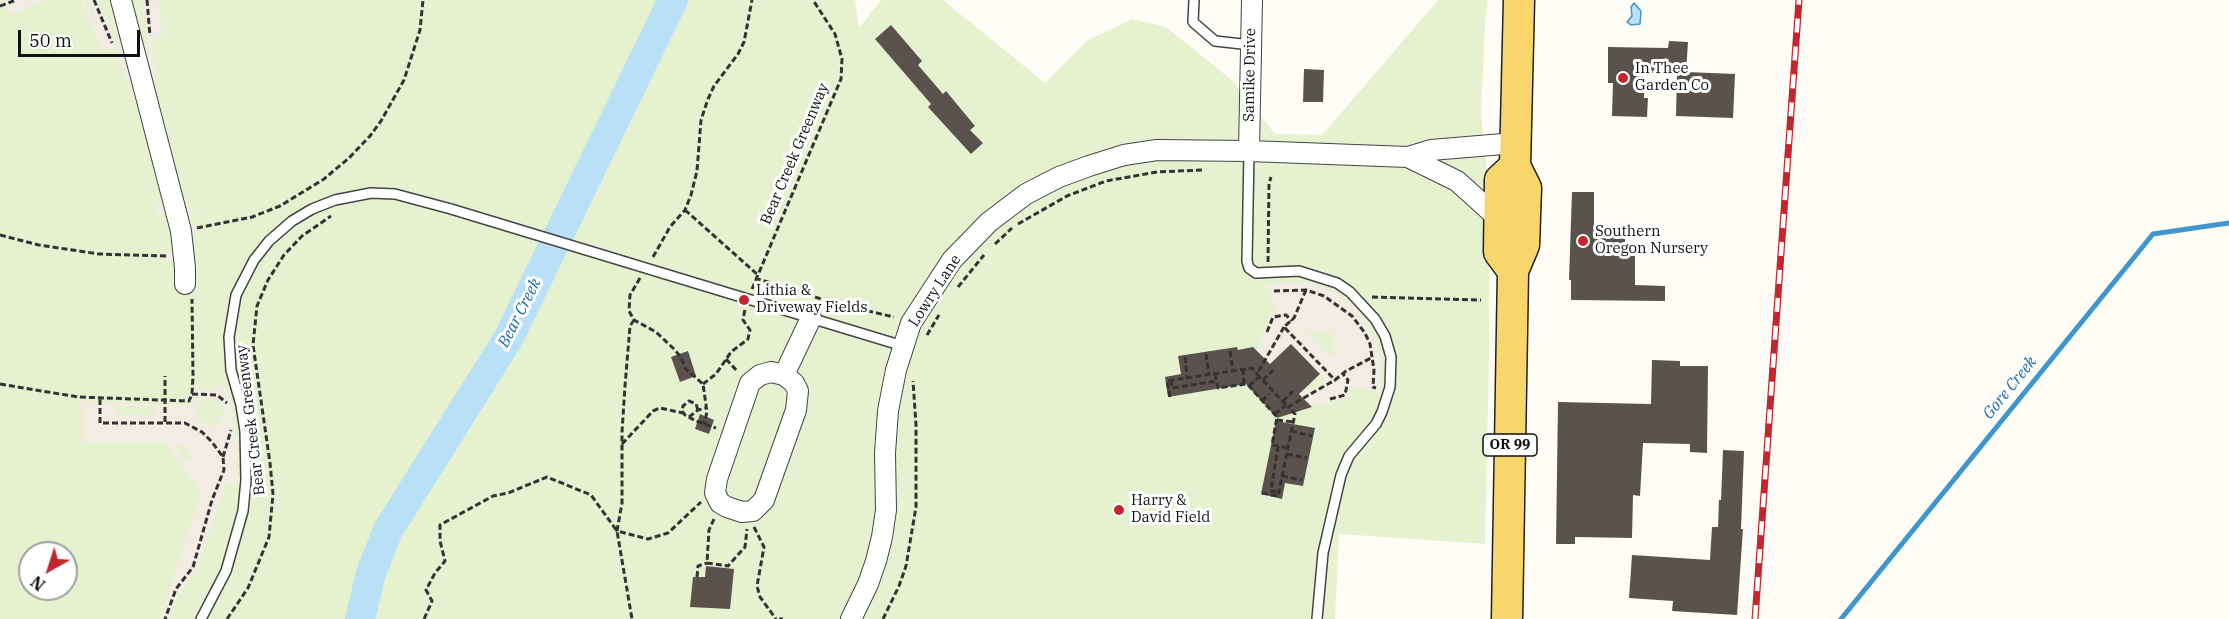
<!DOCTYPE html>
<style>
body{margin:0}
#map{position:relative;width:2229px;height:619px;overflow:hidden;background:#fffdf5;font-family:"IBM Plex Serif",serif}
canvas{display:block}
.north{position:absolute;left:18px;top:541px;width:60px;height:60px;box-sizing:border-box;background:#fff;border:2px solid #a0a0a0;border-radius:50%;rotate:219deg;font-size:16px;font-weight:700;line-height:24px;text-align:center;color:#111}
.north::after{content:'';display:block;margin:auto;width:21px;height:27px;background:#c4262e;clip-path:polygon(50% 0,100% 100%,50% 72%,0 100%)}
.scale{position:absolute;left:18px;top:30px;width:122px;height:27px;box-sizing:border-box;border:3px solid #111;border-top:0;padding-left:8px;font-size:18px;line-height:21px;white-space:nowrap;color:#111;-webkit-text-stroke:4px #fff;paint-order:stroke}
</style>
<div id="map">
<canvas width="2229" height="619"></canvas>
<div class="north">N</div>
<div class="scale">50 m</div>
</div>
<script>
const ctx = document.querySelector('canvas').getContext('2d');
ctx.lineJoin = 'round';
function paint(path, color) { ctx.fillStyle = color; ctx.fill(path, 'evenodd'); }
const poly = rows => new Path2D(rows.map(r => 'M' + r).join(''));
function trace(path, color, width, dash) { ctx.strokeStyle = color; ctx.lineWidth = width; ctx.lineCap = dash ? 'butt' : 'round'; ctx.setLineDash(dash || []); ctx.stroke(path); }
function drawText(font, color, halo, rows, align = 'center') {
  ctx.font = font + ' "IBM Plex Serif",serif'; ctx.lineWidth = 6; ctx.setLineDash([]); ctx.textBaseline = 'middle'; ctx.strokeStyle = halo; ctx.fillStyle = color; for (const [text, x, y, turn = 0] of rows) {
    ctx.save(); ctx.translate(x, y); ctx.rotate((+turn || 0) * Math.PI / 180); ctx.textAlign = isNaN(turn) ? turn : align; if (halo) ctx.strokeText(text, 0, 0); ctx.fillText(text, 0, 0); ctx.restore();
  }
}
const pitch = poly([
 [0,0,855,0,859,28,881,0,943,0,1045,83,1088,40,1132,19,1166,27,1233,81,1275,134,1322,135,1438,0,1488,0,1485,26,1481,113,1489,194,1489,361,1485,544,1339,534,1335,619,0,619],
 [30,553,66,553,66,589,30,589]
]);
const plaza = poly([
 [7,0,44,0,10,15,6,6,0,8,0,3],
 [81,0,85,0,92,16,95,14,89,0,97,0,132,80,150,74,144,0,152,2,159,0,162,37,152,39,159,121,182,210,192,208,194,217,185,218,188,222,196,224,197,231,194,235,194,269,199,274,171,274,176,269,175,261,164,260,164,254,171,250,174,244,166,211,157,214,154,205,164,202,145,124,113,48,103,52],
 [1280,282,1309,283,1324,288,1353,305,1367,323,1379,351,1382,374,1379,393,1351,386,1349,397,1312,407,1257,351,1270,314,1276,313,1270,290,1264,287],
 [1313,329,1317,333,1321,329,1326,333,1329,330,1335,336,1332,340,1336,344,1332,349,1335,353,1331,357,1308,333],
 [1291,344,1325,379,1311,391,1278,357],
 [196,384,219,384,229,393,238,447,237,485,226,483,197,569,177,596,169,619,160,619,201,492,164,442,82,442,82,401,186,405,192,403,196,397],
 [198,384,215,384,218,385,214,391,206,392,199,389],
 [210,398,220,401,225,412,220,423,209,427,197,420,195,410,200,401],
 [117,406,152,406,156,411,152,416,117,414,114,411],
 [181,443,192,456,187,461,176,447]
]);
const water = poly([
 [1634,3,1641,11,1640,24,1631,25,1627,22,1632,16,1631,7,1634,3]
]);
const stream = poly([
 [1841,619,2153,234,2229,223]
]);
const river = poly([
 [360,619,371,573,388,530,508,339,673,0]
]);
const building = poly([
 [891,25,922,61,918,65,943,94,946,91,975,126,970,130,983,143,971,154,928,107,931,104,875,39],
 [1669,41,1688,42,1686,72,1735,74,1733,118,1676,116,1677,73,1645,73,1644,98,1648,98,1647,117,1612,116,1613,83,1608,83,1608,47,1668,48],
 [1304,69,1324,70,1323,102,1303,102],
 [1572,192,1594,192,1594,230,1625,231,1625,252,1635,252,1635,285,1665,286,1665,301,1571,300,1571,280,1569,280],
 [1291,344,1320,374,1299,394,1312,407,1277,418,1246,384,1168,397,1165,377,1181,374,1178,356,1237,347,1238,350,1253,347,1270,364],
 [688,351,696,376,680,382,671,357],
 [1652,360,1680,361,1680,366,1708,366,1707,453,1690,452,1690,444,1643,443,1640,496,1633,495,1632,538,1575,537,1575,544,1556,544,1558,402,1651,404],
 [700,414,714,420,709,434,695,429],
 [1276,421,1315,428,1303,486,1285,483,1282,499,1261,494],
 [1723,450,1744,451,1741,529,1743,529,1737,615,1672,611,1673,601,1629,598,1632,555,1710,560,1712,527,1718,527,1719,500,1721,500],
 [706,566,734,569,730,609,690,607,693,577,705,577]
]);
const path = poly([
 [94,0,112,43],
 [147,0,150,36],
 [0,6,16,0],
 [685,210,757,274],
 [1018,224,1067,196,1106,181,1157,172,1204,170],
 [197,228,252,217,280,206,324,179,349,158,370,136,381,121,404,80,420,30,423,0],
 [0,235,39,245,99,254,167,256],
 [995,244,1012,228],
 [653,257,670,227,685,210,691,195,697,171,701,120,708,99,714,86,738,54,744,42,752,0],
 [1268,262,1269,184,1271,177],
 [640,278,630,295,629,311,634,320,656,332,674,349,680,356,686,369,703,384,707,412,704,424],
 [755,278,834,303,894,317],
 [958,287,984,255],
 [752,289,841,79,842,59,835,34,813,0],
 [1306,290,1294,318,1284,327,1335,380,1346,371,1373,357],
 [1274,291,1306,290,1324,296,1352,316,1365,333,1370,344,1374,370,1373,387,1376,388],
 [1372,297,1481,300],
 [634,320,630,326,625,386,622,432,622,503,617,531,648,539,668,533,701,502],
 [1284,327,1257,374,1288,407,1335,380],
 [1267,332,1273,317,1286,315,1292,321],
 [927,335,939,315],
 [1230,351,1233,371],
 [1206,354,1209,374],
 [1185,357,1187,378],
 [726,359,737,371],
 [1243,369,1244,384],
 [1215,374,1218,388,1246,384,1249,386,1277,417,1272,445,1288,448],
 [1171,380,1172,388,1217,381],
 [1263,380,1273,370],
 [0,384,78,397,189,401,192,394,193,376,192,299],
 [703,384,716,374,731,352,748,339,750,330,743,320,745,309],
 [1249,386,1260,376],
 [192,394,217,395,227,403],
 [1170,397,1167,381,1252,368,1257,374],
 [100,399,100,423,185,423,202,432,212,442,223,457,224,470,212,500,193,567,176,589,165,619],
 [1330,399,1345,395,1348,380,1343,374],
 [1262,401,1269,394],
 [1283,401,1293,391],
 [698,410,696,404,689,401,683,406,682,411,685,415,696,421,716,428],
 [1275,414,1286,405],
 [689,417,698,410,706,408],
 [1277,420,1293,422],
 [165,422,165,376],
 [1291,431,1312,436],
 [622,444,653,411,660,408,683,413],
 [1278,446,1271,491,1279,492],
 [1287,454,1307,458],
 [223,457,231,430],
 [1282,476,1302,480],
 [1262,493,1278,496,1295,414,1288,407],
 [714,519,709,530,707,563,728,566,745,547,747,529],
 [754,527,764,547,757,586,760,597,776,619],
 [697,577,698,566,707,563],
 [227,619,248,588,269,537,273,494,270,463,253,345,257,306,268,280,284,255,302,236,331,216],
 [424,619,432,601,426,590,435,573,445,561,440,541,440,525,493,496,508,493,547,477,591,495,617,531,632,619],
 [779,619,783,619],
 [883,619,899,586,906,566,916,507,916,425,913,381]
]);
const lane = poly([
 [1194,0,1193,22,1215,41,1251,45],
 [1249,151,1247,261,1249,268,1256,273,1299,271,1337,283,1350,292,1375,319,1385,336,1391,357,1390,387,1382,412,1376,424,1349,456,1341,475,1323,553,1317,619],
 [662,273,903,346],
 [201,619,226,571,243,511,246,480,245,431,241,405,231,370,229,337,236,295,254,260,269,241,292,221,312,209,335,200,371,193,395,194,451,209]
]);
const street = poly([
 [121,0,181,231,185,268,185,284],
 [1249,151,1252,0],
 [1408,157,1457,181,1499,219],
 [771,372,784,375,794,383,798,391,796,410,764,500,753,511,742,512,727,507,720,503,715,493,717,479,750,383,760,375,771,372],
 [784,375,811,318],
 [851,619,868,584,876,561,882,537,886,510,885,453,888,411,896,370,911,323,952,260,989,222,1026,194,1059,177,1089,166,1124,155,1157,150,1249,151,1408,157,1431,150,1515,143]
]);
const primary = poly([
 [1513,271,1499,252,1500,180,1515,166],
 [1507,619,1513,271,1524,245,1526,188,1515,166,1519,0]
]);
const rail = poly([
 [1755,619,1799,0]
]);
const laneBridge = poly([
 [451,209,662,273]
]);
const markers = [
 [1623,78,6,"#c4262e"],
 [1583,241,6,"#c4262e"],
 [744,300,6,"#c4262e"],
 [1119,510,6,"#c4262e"]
];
const shields = [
 [1510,445,54]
];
const shieldNames = [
 ["OR 99",1510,445]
];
const poiNames = [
 ["In Thee",1635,69],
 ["Garden Co",1635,86],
 ["Southern",1595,232],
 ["Oregon Nursery",1595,249],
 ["Lithia &",756,291],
 ["Driveway Fields",756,308],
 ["Harry &",1131,501],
 ["David Field",1131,518]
];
const streetNames = [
 ["Samike Drive",1250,75,-89],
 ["Bear Creek Greenway",795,154,-67],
 ["Lowry Lane",935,291,-57],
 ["Bear Creek Greenway",251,420,-97]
];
const waterNames = [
 ["Bear Creek",520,313,-63],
 ["Gore Creek",2010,388,-51]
];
paint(pitch, '#e6f2cf');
paint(plaza, '#f1ede2');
paint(water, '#b9e0f7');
trace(water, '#3f96cf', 1.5);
trace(stream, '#3f96cf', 5);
trace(river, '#b9e0f7', 30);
paint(building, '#5a524d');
trace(lane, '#444', 12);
trace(street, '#444', 22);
trace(primary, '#222', 33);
trace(path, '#333', 3, [6, 3]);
trace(lane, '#fff', 9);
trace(street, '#fff', 20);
trace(primary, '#f9d66b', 30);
trace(rail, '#c4262e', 7);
trace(rail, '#fff', 4.5, [14]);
trace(laneBridge, '#444', 12, []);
trace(laneBridge, '#fff', 9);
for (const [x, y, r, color] of markers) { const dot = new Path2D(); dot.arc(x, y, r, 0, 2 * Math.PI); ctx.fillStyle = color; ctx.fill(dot); trace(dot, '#fff', 2); }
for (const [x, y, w] of shields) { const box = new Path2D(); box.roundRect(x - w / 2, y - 11, w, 22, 4.5); ctx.fillStyle = '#fff'; ctx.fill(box); trace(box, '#111', 1.5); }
drawText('bold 14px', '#111', null, shieldNames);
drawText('15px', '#111', '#fff', poiNames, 'left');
drawText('15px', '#111', '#fff', streetNames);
drawText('italic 16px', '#1768a6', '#fff', waterNames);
</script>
